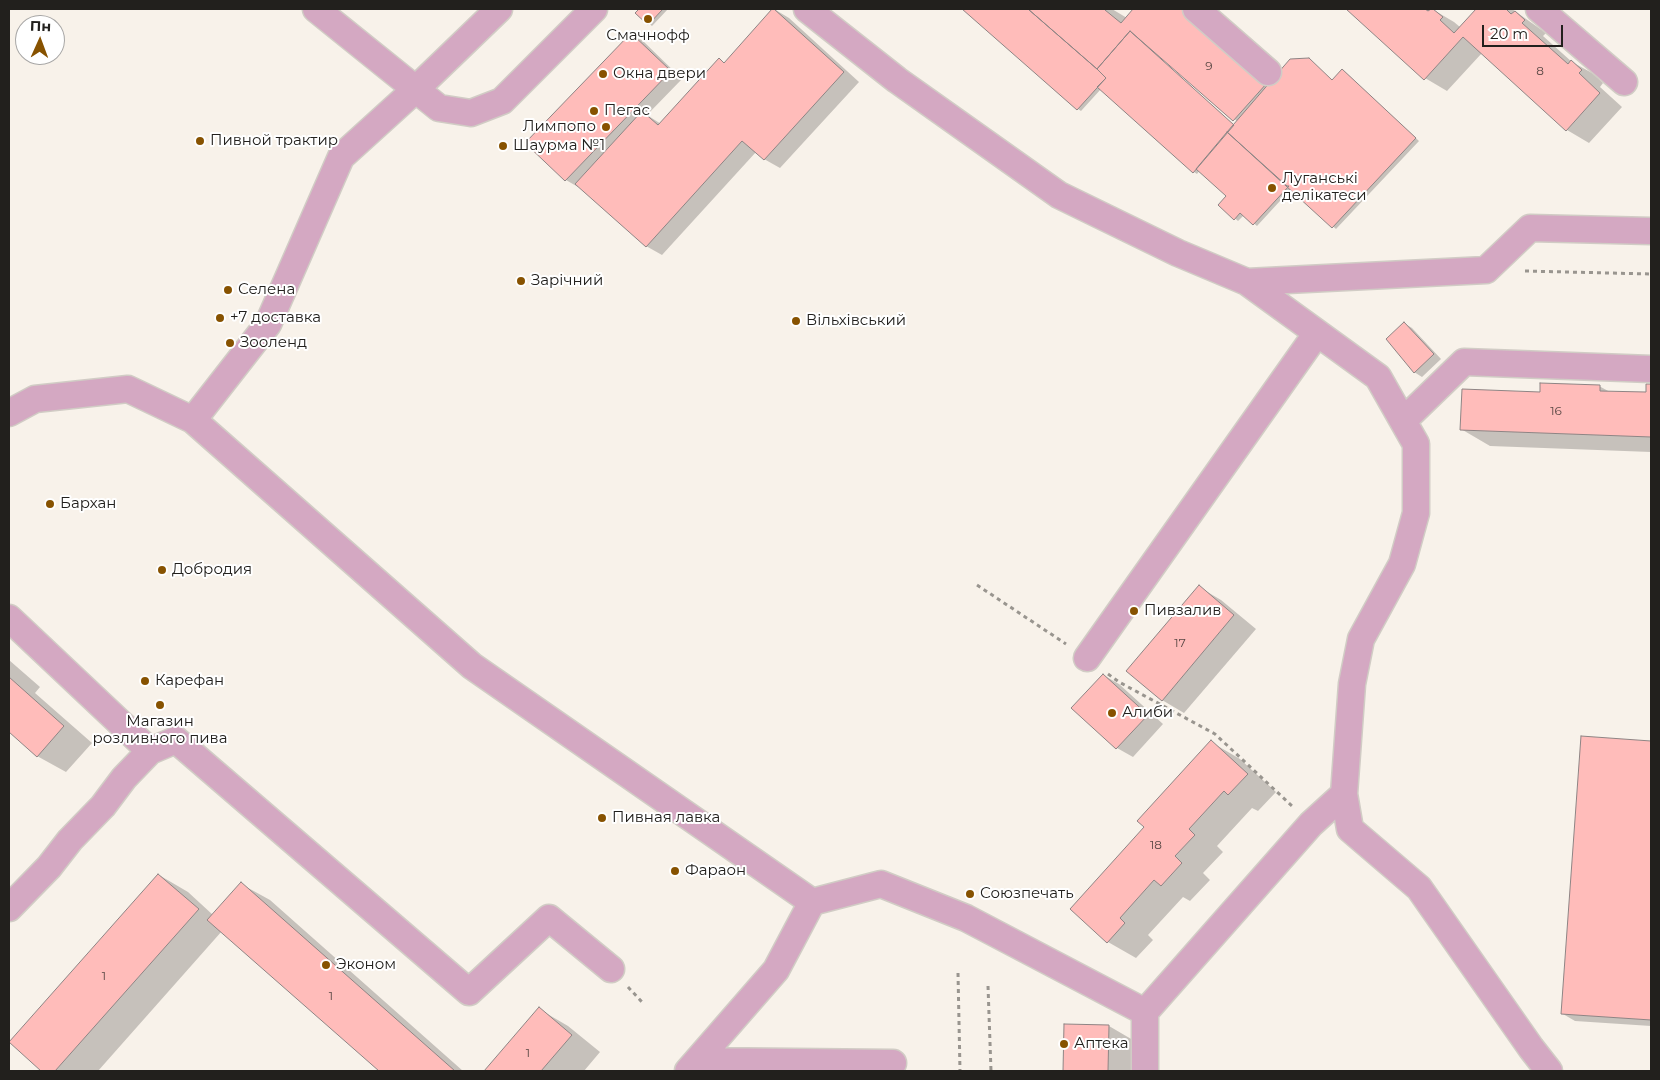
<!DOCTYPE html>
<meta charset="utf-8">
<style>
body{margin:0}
#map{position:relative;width:1660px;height:1080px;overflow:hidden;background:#f8f2ea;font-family:Montserrat,sans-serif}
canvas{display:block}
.frame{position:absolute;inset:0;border:10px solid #22201d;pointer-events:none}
.north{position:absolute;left:15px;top:15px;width:50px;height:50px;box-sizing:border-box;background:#fff;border:1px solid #a7a6a5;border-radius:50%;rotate:2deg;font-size:14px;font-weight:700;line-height:20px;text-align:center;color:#22201d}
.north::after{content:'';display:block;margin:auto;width:18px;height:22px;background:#875200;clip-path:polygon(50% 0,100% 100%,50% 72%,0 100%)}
.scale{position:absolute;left:1482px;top:25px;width:81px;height:22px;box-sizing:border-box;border:2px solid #22201d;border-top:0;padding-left:6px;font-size:15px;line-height:18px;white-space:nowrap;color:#22201d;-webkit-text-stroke:4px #fff;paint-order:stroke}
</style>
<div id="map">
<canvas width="1660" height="1080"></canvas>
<div class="frame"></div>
<div class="north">Пн</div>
<div class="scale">20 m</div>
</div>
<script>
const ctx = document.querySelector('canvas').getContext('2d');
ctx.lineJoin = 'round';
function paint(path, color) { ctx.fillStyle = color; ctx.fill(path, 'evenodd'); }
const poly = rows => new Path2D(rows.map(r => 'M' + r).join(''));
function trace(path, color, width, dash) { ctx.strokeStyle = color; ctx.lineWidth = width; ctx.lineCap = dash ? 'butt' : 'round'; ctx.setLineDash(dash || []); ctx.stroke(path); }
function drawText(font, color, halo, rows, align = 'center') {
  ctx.font = font + ' Montserrat,sans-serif'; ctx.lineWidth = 4; ctx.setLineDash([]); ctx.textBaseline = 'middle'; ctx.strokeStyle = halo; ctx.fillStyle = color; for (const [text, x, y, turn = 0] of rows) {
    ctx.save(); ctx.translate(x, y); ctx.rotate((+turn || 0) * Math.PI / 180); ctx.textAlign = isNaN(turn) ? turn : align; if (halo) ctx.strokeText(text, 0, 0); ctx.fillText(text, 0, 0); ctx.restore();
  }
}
const shadow = poly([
 [641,9,668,9,652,26,637,13],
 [774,9,789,18,859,82,780,168,764,159,756,152,662,255,646,246,579,185,578,187,566,180,631,34,643,41,682,79,647,115,661,124,719,60,725,63],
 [964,9,1112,9,1127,18,1135,9,1188,9,1267,71,1333,81,1343,70,1419,141,1336,229,1291,189,1257,226,1244,215,1238,221,1220,205,1228,196,1200,170,1197,174,1194,172,1101,89,1081,111,1078,109],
 [1160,55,1238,122,1235,126,1158,57],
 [1261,80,1270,83,1270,86],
 [1348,9,1432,9,1454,22,1460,27,1477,9,1512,9,1546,33,1543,36,1572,62,1594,74,1603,83,1600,87,1622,107,1589,143,1567,130,1482,53,1447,91,1425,78],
 [1404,323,1412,328,1441,359,1422,377,1414,372],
 [1648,385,1651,385,1651,452,1490,446,1461,429,1541,393,1599,386,1610,392,1647,393],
 [1199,587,1221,600,1256,629,1184,713,1162,700],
 [9,660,40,687,35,693,92,743,66,772,37,756,9,730],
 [1103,675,1119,684,1163,724,1133,757,1117,748],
 [1582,738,1651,742,1651,1026,1575,1021,1563,1014],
 [1211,742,1240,759,1276,792,1258,811,1252,808,1217,846,1223,852,1203,873,1210,880,1190,901,1183,897,1148,935,1153,940,1136,958,1108,942,1146,827],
 [159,875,188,892,213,915,241,884,270,900,463,1071,381,1071,222,931,98,1071,43,1071,10,1042],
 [539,1009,568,1026,600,1052,584,1071,486,1071],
 [1065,1025,1109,1026,1138,1043,1137,1071,1064,1071]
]);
const building = poly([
 [639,9,663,9,648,25,635,13,639,9],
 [772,9,774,9,844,72,764,160,742,141,646,247,575,184,642,111,658,125,719,58,724,63,772,9],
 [962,9,1028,9,1097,69,1106,78,1077,110,962,9],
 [1028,9,1106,9,1105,10,1121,23,1133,9,1188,9,1267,83,1233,121,1130,31,1097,69,1028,9],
 [1346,9,1425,9,1428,11,1431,9,1433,9,1443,17,1440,20,1454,33,1476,9,1506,9,1511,14,1515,11,1525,20,1522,23,1568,64,1571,60,1582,70,1579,73,1600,93,1566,131,1463,37,1424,80,1346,9],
 [1130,31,1234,125,1193,173,1097,87,1106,78,1097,69,1130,31],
 [631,33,671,71,565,181,525,143,631,33],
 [1309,58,1332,80,1342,69,1416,138,1332,228,1227,132,1290,59,1309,58],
 [1227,132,1287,186,1289,186,1253,225,1240,213,1234,220,1218,205,1226,196,1196,169,1227,132],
 [1404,322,1434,354,1414,373,1386,339,1404,322],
 [1540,383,1600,385,1600,391,1646,392,1646,384,1651,384,1651,437,1460,430,1462,389,1540,392,1540,383],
 [1199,585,1234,615,1162,701,1126,671,1199,585],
 [1103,674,1148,715,1116,749,1071,708,1103,674],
 [9,677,64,726,37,757,9,732,9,677],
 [1581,736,1651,741,1651,1020,1561,1014,1581,736],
 [1211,740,1248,774,1228,795,1224,791,1189,829,1195,835,1175,856,1182,863,1161,886,1154,880,1120,918,1125,923,1107,943,1070,909,1144,827,1137,821,1211,740],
 [158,874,199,909,55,1071,41,1071,9,1042,158,874],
 [241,882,455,1071,379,1071,207,920,241,882],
 [539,1007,572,1035,541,1071,484,1071,539,1007],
 [1064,1024,1109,1025,1108,1071,1063,1071,1064,1024]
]);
const path = poly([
 [1525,271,1651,274],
 [977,585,1066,644],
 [1108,674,1119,682,1215,734,1292,806],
 [958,973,960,1071],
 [988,986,991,1071],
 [628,987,642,1002]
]);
const minor = poly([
 [316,9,439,108,471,113,502,101,594,9],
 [499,9,416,89,341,157,268,324,193,420,472,666,812,902,776,970,688,1071],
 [807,9,897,80,1059,195,1178,253,1247,282,1378,377,1416,444,1416,513,1402,564,1361,639,1352,684,1344,794,1350,829,1419,888,1531,1048,1549,1071],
 [1196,9,1268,72],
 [1539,9,1624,82],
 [1247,282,1486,270,1530,228,1651,231],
 [9,413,35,399,128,389,193,420],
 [1403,421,1464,362,1651,369],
 [9,618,150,751,176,740,469,992,549,918,611,969],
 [1087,658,1317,333],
 [812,902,881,884,966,918,1145,1012],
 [9,908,49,867,70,840,103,806,124,778,150,751],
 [697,1061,893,1063],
 [1145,1071,1145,1012,1311,824,1344,794]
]);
const markers = [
 [648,19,5,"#875200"],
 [603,74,5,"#875200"],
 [594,111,5,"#875200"],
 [606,127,5,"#875200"],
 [200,141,5,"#875200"],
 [503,146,5,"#875200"],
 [1272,188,5,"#875200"],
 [521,281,5,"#875200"],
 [228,290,5,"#875200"],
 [220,318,5,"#875200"],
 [796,321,5,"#875200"],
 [230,343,5,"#875200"],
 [50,504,5,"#875200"],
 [162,570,5,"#875200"],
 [1134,611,5,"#875200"],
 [145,681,5,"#875200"],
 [160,705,5,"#875200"],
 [1112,713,5,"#875200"],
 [602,818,5,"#875200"],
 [675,871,5,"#875200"],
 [970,894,5,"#875200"],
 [326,965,5,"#875200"],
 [1064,1044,5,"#875200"]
];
const numberNames = [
 ["9",1209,66],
 ["8",1540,71],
 ["16",1556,411],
 ["17",1180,643],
 ["18",1156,845],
 ["1",104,976],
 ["1",331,996],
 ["1",528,1053]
];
const poiNames = [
 ["Смачнофф",648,36,"center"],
 ["Окна двери",613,74],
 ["Пегас",604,111],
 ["Лимпопо",596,127,"right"],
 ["Пивной трактир",210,141],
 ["Шаурма №1",513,146],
 ["Луганські",1282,179],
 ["делікатеси",1282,196],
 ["Зарічний",531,281],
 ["Селена",238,290],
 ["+7 доставка",230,318],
 ["Вільхівський",806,321],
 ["Зооленд",240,343],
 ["Бархан",60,504],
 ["Добродия",172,570],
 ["Пивзалив",1144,611],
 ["Карефан",155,681],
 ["Алиби",1122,713],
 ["Магазин",160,722,"center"],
 ["розливного пива",160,739,"center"],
 ["Пивная лавка",612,818],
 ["Фараон",685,871],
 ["Союзпечать",980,894],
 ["Эконом",336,965],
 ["Аптека",1074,1044]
];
paint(shadow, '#0003');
paint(building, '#ffbcba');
trace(building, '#8e8484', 1);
trace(minor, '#d1ccc5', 29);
trace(path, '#99958f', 3, [4, 4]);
trace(minor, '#d4a8c2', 26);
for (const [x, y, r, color] of markers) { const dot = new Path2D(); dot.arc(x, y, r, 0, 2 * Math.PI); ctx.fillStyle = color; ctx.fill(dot); trace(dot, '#fff', 2); }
drawText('12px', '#594744', null, numberNames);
drawText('15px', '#22201d', '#fff', poiNames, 'left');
</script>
